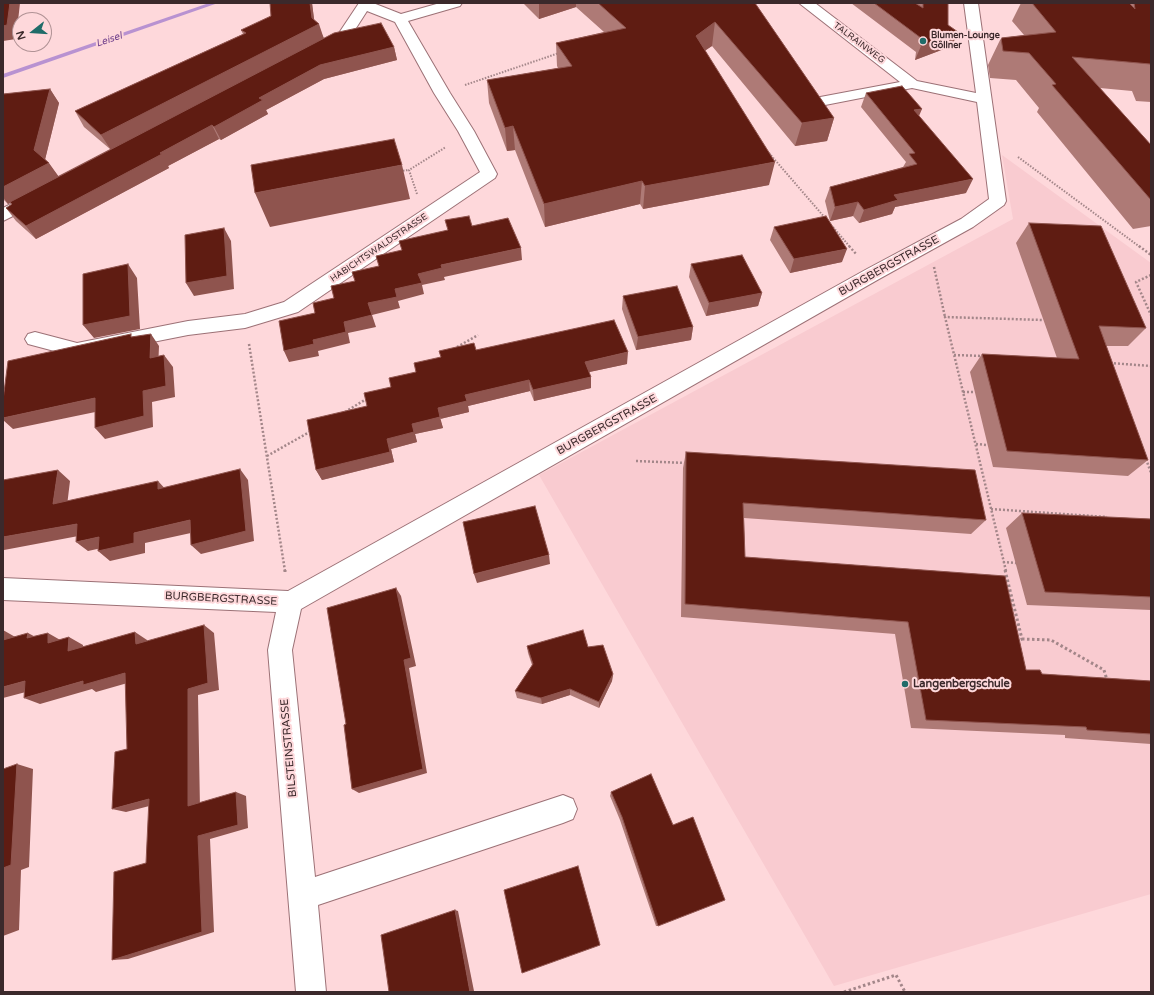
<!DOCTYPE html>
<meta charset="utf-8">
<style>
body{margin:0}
#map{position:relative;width:1154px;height:995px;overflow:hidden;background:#fed8db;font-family:"Varela Round",sans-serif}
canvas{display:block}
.frame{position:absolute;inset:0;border:4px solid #3b292b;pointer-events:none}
.north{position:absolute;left:12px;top:12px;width:40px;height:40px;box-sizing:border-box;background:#fed8db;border:1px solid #b09295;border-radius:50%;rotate:253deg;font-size:11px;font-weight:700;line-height:16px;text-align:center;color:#3b292b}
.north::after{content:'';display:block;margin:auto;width:14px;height:18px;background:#206c69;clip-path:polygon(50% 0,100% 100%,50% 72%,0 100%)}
</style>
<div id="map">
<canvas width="1154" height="995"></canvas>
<div class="frame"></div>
<div class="north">N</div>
</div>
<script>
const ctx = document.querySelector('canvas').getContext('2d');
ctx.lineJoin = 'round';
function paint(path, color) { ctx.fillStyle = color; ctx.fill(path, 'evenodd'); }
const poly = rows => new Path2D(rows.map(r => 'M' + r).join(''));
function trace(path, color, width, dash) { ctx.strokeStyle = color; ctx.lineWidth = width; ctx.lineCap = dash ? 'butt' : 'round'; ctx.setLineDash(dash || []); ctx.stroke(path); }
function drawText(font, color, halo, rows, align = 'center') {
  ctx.font = font + ' "Varela Round",sans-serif'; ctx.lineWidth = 4; ctx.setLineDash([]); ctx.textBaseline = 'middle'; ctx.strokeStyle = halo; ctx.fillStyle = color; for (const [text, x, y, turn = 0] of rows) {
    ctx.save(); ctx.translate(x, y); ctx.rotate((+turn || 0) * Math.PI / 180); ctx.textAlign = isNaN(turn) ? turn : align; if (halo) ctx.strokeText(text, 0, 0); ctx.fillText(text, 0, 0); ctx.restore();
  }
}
const built = poly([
 [1002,155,1151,263,1151,894,834,986,539,475,1013,219]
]);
const stream = poly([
 [209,3,218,3,3,78,3,74,209,3]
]);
const pathFar2 = poly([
 [465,85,559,53],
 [769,153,826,219],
 [1018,157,1140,247],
 [400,171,409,170],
 [417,194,409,170,446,147],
 [833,227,850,247]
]);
const pathFar1 = poly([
 [849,246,857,255],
 [1139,246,1151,255],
 [934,267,945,317],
 [1151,275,1136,282,1151,315],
 [249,344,285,571],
 [457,347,478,335],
 [954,355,983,356],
 [1110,363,1151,366],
 [963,392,975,392],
 [345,412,368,398],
 [976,444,987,445],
 [267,456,313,430],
 [1146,459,1151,473],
 [636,461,686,463],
 [991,509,1107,517],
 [1003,562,1016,563],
 [1006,571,945,317,1043,320]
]);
const path = poly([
 [285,570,285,572],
 [1005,570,1022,639,1017,641],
 [1022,639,1051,640,1104,670,1107,680],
 [844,992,896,975,905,992]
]);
const minor = poly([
 [359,3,373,3,401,14,440,3,462,3,460,6,408,21,450,93,474,131,497,174,495,178,298,312,245,328,188,335,77,357,28,344,25,339,28,334,35,332,77,343,188,321,245,314,284,302,480,172,458,131,434,93,395,22,367,11,349,39,331,49,326,50,321,49,319,46,321,43,339,33,359,3],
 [799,3,815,3,917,81,976,93,964,3,978,3,1006,201,1004,205,973,227,879,279,301,609,292,650,315,877,563,795,573,799,577,809,573,819,563,823,318,905,326,992,296,992,268,650,276,612,3,600,3,578,288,591,867,269,961,219,989,199,977,102,912,88,820,106,815,104,812,101,815,98,900,82,799,3],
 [35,192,41,194,43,198,41,202,3,221,3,208,35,192]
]);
const wall = poly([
 [312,3,314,20,324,38,394,47,397,60,324,79,266,110,268,114,221,140,219,139,168,166,169,168,36,239,16,221,6,208,12,205,10,203,8,204,3,199,3,94,50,89,59,103,45,159,58,176,110,149,84,127,75,111,243,34,241,30],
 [523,3,755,3,834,118,827,141,795,146,712,46,705,50,769,185,643,209,640,204,545,227,515,150,507,151,489,103,487,80,558,68,557,66,556,43,604,32,576,7,539,19],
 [851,3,915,3,918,5,918,3,948,3,948,25,952,46,915,60,916,52],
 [1021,3,1151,3,1151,102,1136,101,1132,91,1100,88,1151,145,1151,226,1133,229,1037,112,1039,108,1016,80,990,78,988,65,1001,38,1024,35,1012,21],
 [866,93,919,116,966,193,895,207,892,214,859,223,853,216,830,221,825,201,830,187,903,167,906,162,861,107],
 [1029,223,1146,328,1128,346,1106,346,1148,460,1128,476,993,467,970,372,982,354,1057,358,1016,243],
 [774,227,842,262,790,273,770,240],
 [691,264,762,293,758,306,706,316,689,277],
 [623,296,693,327,691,340,636,350,622,309],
 [476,350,627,364,589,372,591,388,534,401,530,391,468,406,469,412,440,419,443,428,415,434,417,442,391,449,394,462,322,480,316,470,367,406,391,387,416,372],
 [686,452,986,520,971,534,744,518,745,557,1005,576,1026,670,1042,674,1151,681,1151,744,1065,738,1065,735,911,728,895,634,681,617,683,468],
 [1022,513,1151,519,1151,610,1027,605,1006,528],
 [527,646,588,647,613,674,612,681,599,708,570,695,542,704,517,698,515,691,532,665,528,653],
 [651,774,658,926,656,926,620,820,610,796,611,792]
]);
const shadedWall = poly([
 [10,3,20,3,16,39,3,41,3,26],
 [310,3,312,3,315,26,319,24,324,39,111,150,101,135,312,18],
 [539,3,576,3,576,7,539,19],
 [715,22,712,46,693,59,696,36],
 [958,32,952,46,915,60,921,46],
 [394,47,397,60,324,79,266,110,268,114,221,140,214,127,259,98,320,65],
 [50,89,59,103,44,164,34,150],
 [922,109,916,123,914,110],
 [834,118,827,141,795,146,802,123],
 [212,125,219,139,168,166,169,168,36,239,26,226,160,153],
 [513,126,515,150,507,151,505,128],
 [775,162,769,185,643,209,645,186],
 [49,163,59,177,8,204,3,197,3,187],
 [402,165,410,199,270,227,255,193],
 [973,179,966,193,895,207,892,214,859,223,864,210,894,195],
 [642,181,640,204,545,227,544,204],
 [858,202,853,216,830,221,835,207],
 [224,228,231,241,234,289,194,296,186,283],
 [521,248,522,260,444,277,445,280,422,285,424,294,398,301,400,308,372,315,376,327,348,333,350,343,318,351,319,356,289,362,284,351,313,340,344,322,368,303,395,289,418,274,441,265],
 [847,249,842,262,790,273,794,259],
 [128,264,137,278,140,329,94,338,83,325],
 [762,293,758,306,706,316,709,303],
 [693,327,691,340,636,350,638,337],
 [151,334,159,346,158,370,150,358],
 [628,352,627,364,585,373,585,362],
 [164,355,173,367,175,397,152,402,153,427,105,439,95,428],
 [591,377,591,388,534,401,533,390],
 [529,380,530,391,468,406,469,412,440,419,438,408,465,395],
 [95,398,105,410,13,429,3,420,3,418],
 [440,417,443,428,415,434,417,442,391,449,394,462,322,480,316,470,387,439,412,424],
 [240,469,248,480,254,541,201,554,191,545],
 [58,470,70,481,66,514,53,504],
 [158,481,168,492,158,489],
 [190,520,200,531,145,543,145,553,110,561,98,551,134,533],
 [77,524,89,534,4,550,3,549,3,537],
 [99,537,111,546,88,551,76,542],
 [549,555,550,564,477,583,474,574],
 [396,588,401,596,416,666,409,668,427,773,359,793,352,789,404,660],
 [204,625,214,633,219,690,198,695,200,809,188,806,188,689],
 [3,630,17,638,3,641],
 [135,632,147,640,148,652,136,644],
 [28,633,43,641,27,638],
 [48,633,62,641,48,643],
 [69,637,83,645,82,658,68,651],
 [125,673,138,680,96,692,92,689,40,704,24,698,83,681],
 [613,674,612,681,599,708,599,702],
 [25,681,41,688,3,698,3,687],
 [570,689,570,695,542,704,541,698],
 [17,764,33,769,29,867,21,870,19,930,3,936,3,868],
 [236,792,246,796,248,828,210,839,214,932,128,959,112,960,198,836],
 [149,799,161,803,126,812,112,809],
 [455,910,458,911,474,991,473,992,470,992]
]);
const building = poly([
 [3,3,10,3,7,25,3,26,3,3],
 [270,3,310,3,312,18,319,24,101,135,75,111,246,33,241,30,271,16,270,3],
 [598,3,755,3,834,118,802,123,715,22,696,36,775,162,645,186,642,181,544,204,513,126,505,128,487,80,572,66,556,43,626,28,598,3],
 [874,3,915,3,923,8,923,3,948,3,948,25,958,32,921,46,921,38,874,3],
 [1032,3,1129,3,1135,9,1134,3,1151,3,1151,66,1150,64,1072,57,1151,145,1151,200,1052,85,1056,84,1029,53,1003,51,1001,38,1056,32,1032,3],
 [381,23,394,47,320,65,259,98,263,100,214,127,212,125,160,153,162,154,26,226,6,208,12,204,10,202,334,33,381,23],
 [902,86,922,109,914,110,973,179,894,195,898,200,864,210,858,202,835,207,830,187,917,164,909,154,915,153,866,93,902,86],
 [50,89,34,150,49,163,3,187,3,94,50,89],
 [394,139,402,165,255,193,251,165,394,139],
 [469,216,472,226,508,218,521,248,441,265,442,268,418,274,422,283,395,289,397,297,368,303,372,315,344,322,346,332,313,340,314,344,284,351,279,321,315,313,313,303,334,298,331,286,355,281,352,272,379,266,376,256,402,250,399,241,448,230,445,220,469,216],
 [826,216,847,249,794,259,774,227,826,216],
 [1029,223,1101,226,1146,328,1099,326,1148,460,1007,451,982,354,1079,359,1029,223],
 [224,228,227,276,186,283,185,235,224,228],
 [742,255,762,293,709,303,691,264,742,255],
 [128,264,130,316,83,325,83,274,128,264],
 [677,286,693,327,638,337,623,296,677,286],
 [614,320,628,352,585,362,591,377,533,390,529,380,465,395,467,401,438,408,440,417,412,424,414,432,387,439,390,452,316,470,307,420,367,406,364,393,391,387,389,378,416,372,414,363,441,357,439,351,474,343,476,350,614,320],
 [131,334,131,337,151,334,150,358,164,355,166,386,143,391,144,416,95,428,95,398,3,418,3,400,8,361,131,334],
 [686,452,975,470,986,520,743,503,745,557,1005,576,1026,670,1040,670,1042,674,1151,681,1151,734,1087,730,1086,727,926,720,908,622,685,604,686,452],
 [240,469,246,531,191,545,190,520,134,533,134,543,98,551,99,537,76,542,77,524,3,537,3,480,58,470,53,504,158,481,158,489,240,469],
 [535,506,549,555,474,574,463,522,535,506],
 [1022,513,1151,519,1151,597,1045,592,1022,513],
 [396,588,411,658,404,660,423,769,352,789,344,725,346,724,327,608,396,588],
 [204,625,208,683,188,689,188,806,236,792,238,825,198,836,202,932,112,960,114,872,146,863,149,799,112,809,115,752,127,749,125,673,83,685,83,681,24,698,25,681,3,687,3,640,28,633,27,638,48,633,48,643,69,637,68,651,135,632,136,644,204,625],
 [583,630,588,647,603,645,613,674,599,702,570,689,541,698,515,691,533,664,527,646,583,630],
 [17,764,11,865,3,868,3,769,17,764],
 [651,774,673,825,693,817,725,900,658,926,622,817,611,792,651,774],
 [578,866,600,945,522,973,504,890,578,866],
 [455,910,470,992,389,992,381,935,455,910]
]);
const markers = [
 [923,41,4,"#206c69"],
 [905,684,4,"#206c69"]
];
const farPoinames = [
 ["Blumen-Lounge",931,36],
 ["Göllner",931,46]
];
const farStreetnames = [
 ["TALRAINWEG",859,43,37],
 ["HABICHTSWALDSTRASSE",379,248,-34]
];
const farWaternames = [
 ["Leisel",109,40,-19]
];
const streetNames = [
 ["BURGBERGSTRASSE",889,266,-29],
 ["BURGBERGSTRASSE",607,425,-29],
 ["BURGBERGSTRASSE",221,599,3],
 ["BILSTEINSTRASSE",289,748,-95]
];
const poiNames = [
 ["Langenbergschule",913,684]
];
paint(built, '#f9cbd0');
paint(stream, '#b892d1');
trace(minor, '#9c7176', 2);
trace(pathFar2, '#a38689', 2, [1.5, 1.5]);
trace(pathFar1, '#a38689', 2.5, [2, 2]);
trace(path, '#a38689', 3, [2.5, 2.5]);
paint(minor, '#fff');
paint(wall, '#ae7a76');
paint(shadedWall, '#8f544e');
paint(building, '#5f1c12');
trace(building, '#8f544e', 1);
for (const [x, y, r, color] of markers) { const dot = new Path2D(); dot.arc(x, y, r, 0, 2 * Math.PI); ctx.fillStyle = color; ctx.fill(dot); trace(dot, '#fed8db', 1.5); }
drawText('bold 9px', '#3b292b', '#fed8db', farPoinames, 'left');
drawText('9px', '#3b292b', '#fed8db', farStreetnames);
drawText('italic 10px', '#6e3e8b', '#fed8db', farWaternames);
drawText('11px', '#3b292b', '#fed8db', streetNames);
drawText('bold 11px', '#3b292b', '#fed8db', poiNames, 'left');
</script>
